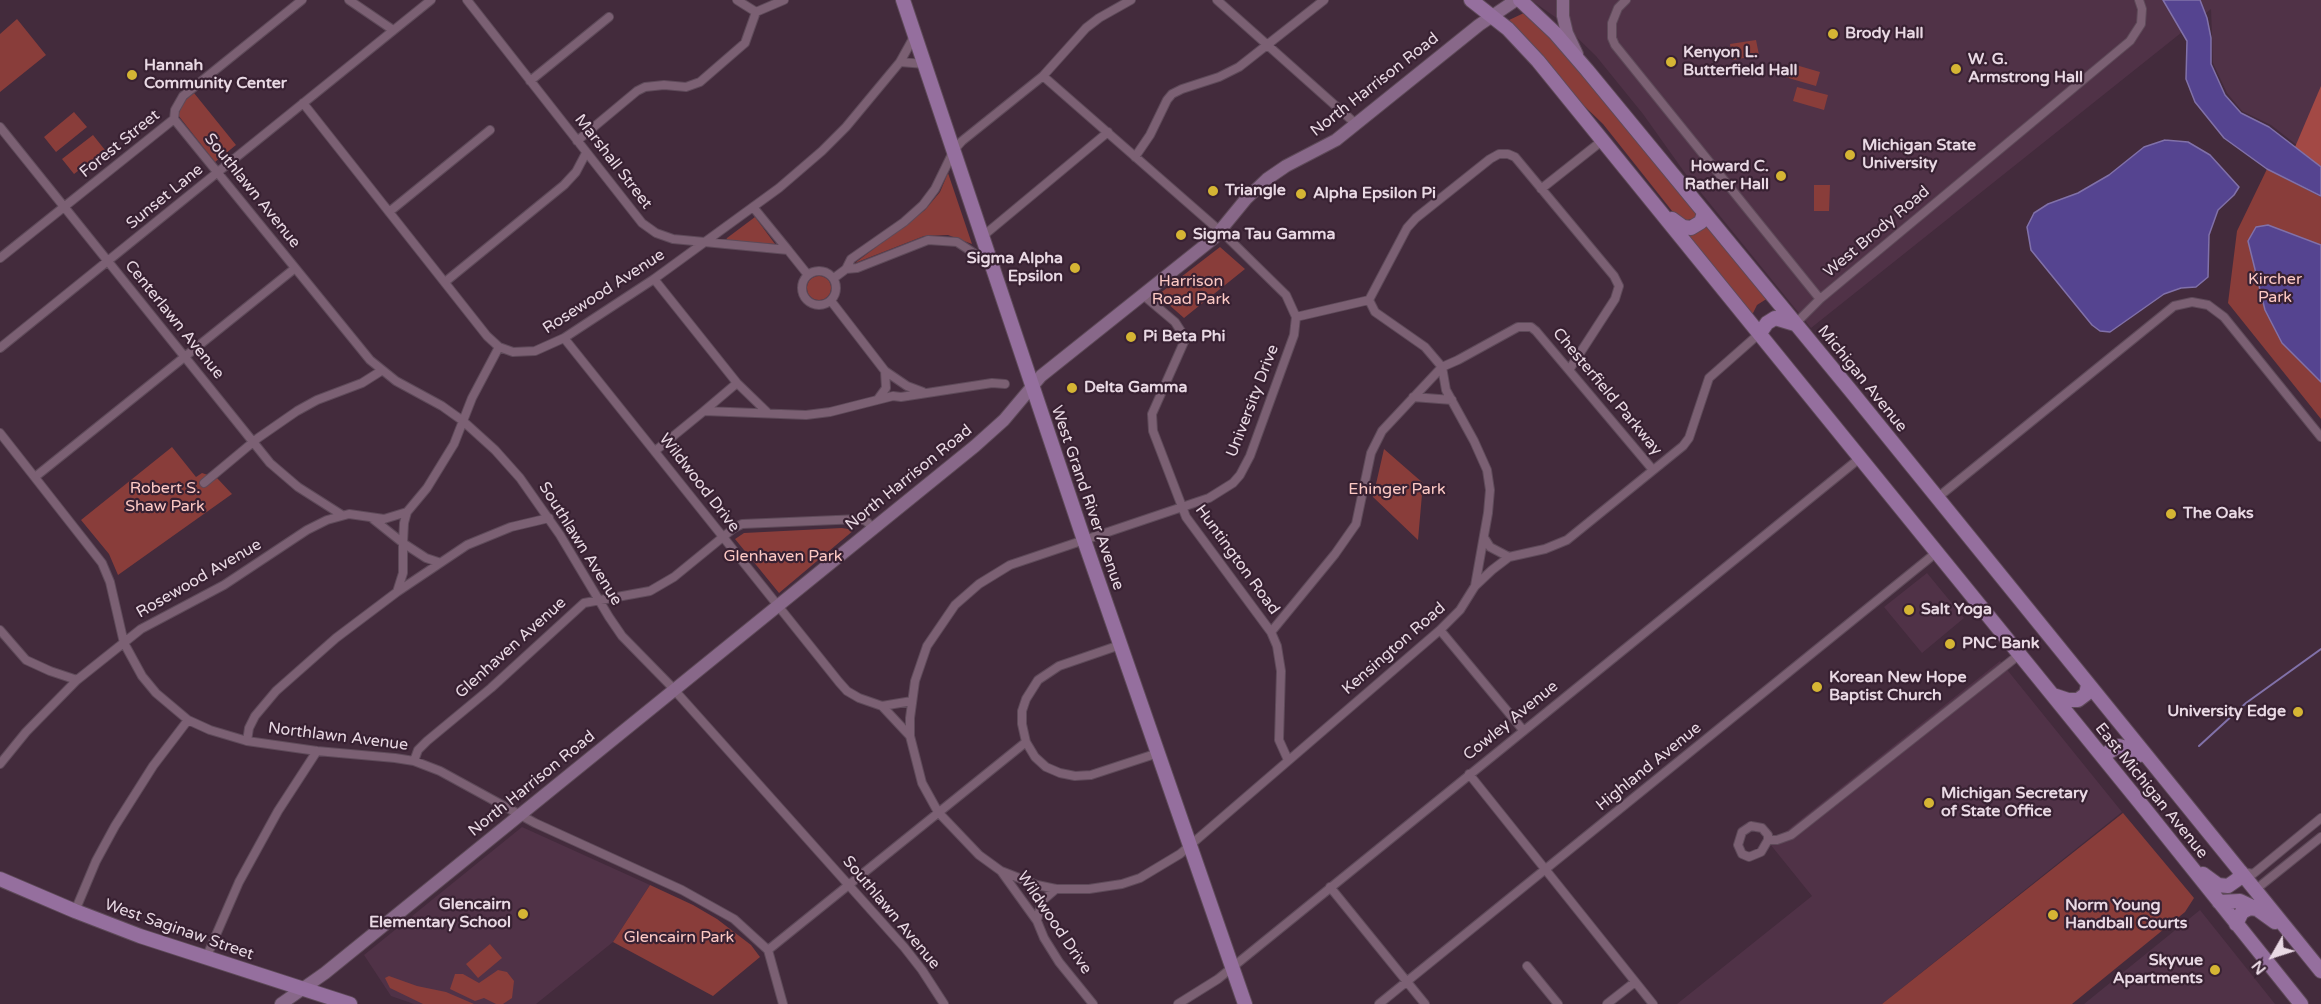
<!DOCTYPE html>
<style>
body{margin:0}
#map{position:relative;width:2321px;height:1004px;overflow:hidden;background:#432b3c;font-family:"Varela Round",sans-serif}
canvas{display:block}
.north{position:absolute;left:2243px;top:926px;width:60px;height:60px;-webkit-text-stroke:4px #382132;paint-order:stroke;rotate:231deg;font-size:16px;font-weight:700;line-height:24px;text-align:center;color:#e9d9e4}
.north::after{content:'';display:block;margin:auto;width:21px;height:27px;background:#e9d9e4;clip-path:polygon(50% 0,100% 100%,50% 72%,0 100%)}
</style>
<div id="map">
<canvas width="2321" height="1004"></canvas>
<div class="north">N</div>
</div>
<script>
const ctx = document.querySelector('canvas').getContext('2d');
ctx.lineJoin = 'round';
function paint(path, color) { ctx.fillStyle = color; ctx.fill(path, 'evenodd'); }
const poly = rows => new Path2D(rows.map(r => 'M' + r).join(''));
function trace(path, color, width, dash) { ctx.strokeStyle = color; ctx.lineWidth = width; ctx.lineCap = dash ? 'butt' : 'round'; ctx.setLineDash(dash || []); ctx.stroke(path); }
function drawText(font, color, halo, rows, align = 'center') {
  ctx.font = font + ' "Varela Round",sans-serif'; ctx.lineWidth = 4.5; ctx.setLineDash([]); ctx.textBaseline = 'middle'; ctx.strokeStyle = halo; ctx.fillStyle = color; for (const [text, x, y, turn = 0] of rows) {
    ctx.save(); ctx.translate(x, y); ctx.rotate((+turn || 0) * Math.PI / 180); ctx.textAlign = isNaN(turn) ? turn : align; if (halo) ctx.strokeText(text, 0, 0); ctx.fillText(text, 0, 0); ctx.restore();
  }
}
const built = poly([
 [1531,0,2321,0,2321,164,2271,125,2242,111,2227,93,2213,63,2211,9,1811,328,1685,173,1643,114,1596,56,1558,19],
 [1927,573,1964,618,1922,653,1884,607],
 [2000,661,2122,812,1882,1004,1677,1004,1812,896,1770,844],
 [522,827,650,885,613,942,536,1004,414,1004,391,996,364,955],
 [2200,910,2275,1004,2084,1004]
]);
const green = poly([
 [1526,12,1552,36,1697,214,1695,218,1684,221,1676,216,1603,124,1575,97,1507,21],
 [17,19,46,55,0,92,0,34],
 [1756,40,1759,55,1733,60,1730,44],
 [1789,63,1820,72,1816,86,1785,77],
 [1797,87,1828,95,1824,110,1793,101],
 [194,93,236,145,215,162,178,115,184,101],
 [74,112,87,127,56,152,44,137],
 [93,135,105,150,74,174,62,159],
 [2267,169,2321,197,2321,419,2228,303,2237,231],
 [948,173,972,244,948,235,924,236,855,263,925,210,940,192],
 [1814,185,1830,185,1829,211,1814,211],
 [755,217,775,244,726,240,727,238],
 [1707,224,1768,298,1757,305,1752,315,1686,234],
 [1220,247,1245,269,1184,318,1159,296,1159,294],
 '807 288a12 12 0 1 1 24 0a12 12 0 1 1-24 0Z',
 [172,447,196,477,202,473,217,478,232,494,118,575,109,554,81,520],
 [1384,449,1423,483,1418,540,1373,497],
 [842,528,854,530,779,593,735,539,744,533],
 [2123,813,2194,898,2185,912,2072,1004,1882,1004],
 [650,885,693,905,717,919,751,945,760,957,713,996,613,942],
 [490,944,502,958,478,978,466,964],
 [498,970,507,972,514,981,512,998,503,1004,496,1004,484,998,475,1001,450,989,455,974,463,974,479,983],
 [389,976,417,986,446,992,474,1004,423,1004,390,988,385,978]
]);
const forest = poly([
 [2321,86,2321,167,2295,147]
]);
const water = poly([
 [2163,0,2200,0,2207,18,2211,38,2211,64,2225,95,2241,113,2269,127,2321,167,2321,196,2267,169,2224,138,2195,102,2186,79,2187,41,2163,0],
 [2165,140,2188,142,2210,155,2239,187,2234,195,2218,210,2209,235,2208,277,2196,287,2181,288,2164,294,2110,332,2100,331,2092,325,2031,250,2027,227,2034,213,2048,204,2078,193,2109,175,2144,147,2165,140],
 [2268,225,2321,245,2321,382,2282,343,2265,310,2248,241,2256,227,2268,225]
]);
const stream = poly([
 [2199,746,2246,703,2321,649]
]);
const street = poly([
 [349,0,393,30],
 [467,0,642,223,656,233,673,239,788,250,808,275],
 [737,0,756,12],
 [1217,0,1356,124],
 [1626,0,1618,8,1612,23,1612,38,1615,45,1820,299],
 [900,62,925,64],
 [530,81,609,17],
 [303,103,487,336,499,347],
 [174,119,370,360,396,381,442,406,463,421,495,450,520,478,560,535,609,617,622,636,669,684,904,947,922,970,944,1004],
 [0,127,270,463,298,487,342,515],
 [577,141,637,91,645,87,664,85,686,87,700,82,745,43,756,12,784,0],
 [1135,157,1150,135,1167,100,1172,94,1182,89,1219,77,1239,67,1324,0],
 [1541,189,1603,140],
 [753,207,788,250],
 [389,212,490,130],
 [983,236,1108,132],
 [0,258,174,119,175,110,183,96,302,0],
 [846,269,857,268,928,240,957,242,989,263],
 '802 288a17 17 0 1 1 34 0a17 17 0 1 1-34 0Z',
 [834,278,846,269,851,259,904,222,923,205,935,189,954,150,962,141,1043,76,1086,28,1099,18,1131,0],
 [654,279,737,383,768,413],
 [445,282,564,185,576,172,586,153],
 [1143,295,1175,322,1184,336,1184,342,1152,414,1153,431,1186,517,1271,632,1277,646,1281,671,1279,740,1288,760],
 [1369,300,1375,312,1425,347,1442,367,1446,390,1474,441,1487,470,1490,490,1488,513,1475,586],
 [831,301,885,371,907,386,923,392],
 [1296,317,1369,300,1407,228,1416,218,1490,159,1499,154,1508,154,1515,157,1614,276,1619,286,1615,299,1569,370],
 [1795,324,1820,299,2130,41,2141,24,2142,9,2139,0],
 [564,338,839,682,847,691,859,698,882,706,910,736,922,783,938,812,979,855,1001,871,1037,921,1044,938,1059,962,1093,1004],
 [0,348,431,0],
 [1413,397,1452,400],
 [878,399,886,388,885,371],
 [704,411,737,383],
 [0,433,102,563,110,582,124,643,142,676,156,693,188,720,210,730,247,741,317,751,395,758,414,761,440,771,535,823,682,890,734,919,768,950,783,1004],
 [655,451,704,411,806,415,830,412,893,396,901,397,992,383,1005,384],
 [35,477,294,269],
 [204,483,258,438,297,411,317,400,362,383,381,371],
 [1937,498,2174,306,2192,302,2208,305,2224,317,2321,437],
 [407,512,404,523,403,543,426,558,438,562],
 [373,519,403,543,403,573,397,592],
 [1485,539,1490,547,1509,557],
 [0,630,26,660,50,671,77,680],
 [1440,630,1523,730],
 [1271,632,1335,554,1356,524,1371,453,1382,431,1442,367,1458,360,1518,327,1531,327,1536,331,1653,470],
 [1120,645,1059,666,1038,680,1026,699,1022,711,1022,724,1026,742,1035,757,1046,767,1060,773,1075,776,1091,775,1158,753],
 [882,706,912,701],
 [910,736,910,718,915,681,927,646,955,605,979,584,1010,565,1209,498,1233,483,1240,475,1250,456,1294,335,1296,317,1286,295,1228,238,1043,76],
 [247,741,249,728,255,716,276,691,336,638,397,592,467,545,511,527,549,518],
 [414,761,418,750,427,741,491,688,584,603,650,591,674,577,734,528,742,524,860,519,866,521,873,528],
 [0,764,26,732,77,680,141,629,224,585,307,530,327,520,349,514,384,519,407,512,427,488,454,444,472,398,499,347,513,352,535,351,564,338,654,279,779,188,822,151,846,127,900,62,915,35],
 [1469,774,1653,1004],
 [1751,826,1762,828,1768,835,1768,840,1761,852,1749,857,1742,854,1738,845,1742,832,1751,826],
 [1768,840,1777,840,1791,835,2020,654],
 [1001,871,1037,885,1056,889,1089,889,1122,884,1140,878,1180,854,1440,630,1460,610,1475,586,1492,570,1509,557,1545,549,1567,540,1683,446,1689,438,1709,378,1760,333],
 [2243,872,2253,874,2321,818],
 [1330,887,1425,1004],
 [2255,890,2321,837],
 [75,911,96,861,115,826,153,766,188,720],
 [1037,920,1042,901,1056,889],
 [768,950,1026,742],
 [206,958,239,882,278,811,317,751],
 [1527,966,1558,1004],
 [1178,1004,1218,979,1860,458],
 [1379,1004,1937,552],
 [1607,1004,1635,982]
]);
const secondary = poly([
 [1563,0,1563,16,1567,33,1577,54],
 [281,1004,325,973,975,446,1004,420,1041,376,1214,238,1246,199,1267,179,1286,166,1336,140,1479,25,1516,0]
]);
const primary = poly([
 [903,0,1084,540,1245,1004],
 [1471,0,1508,29,1538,61,2145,809,2301,1004],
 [1520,0,1555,33,1587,70,1851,391,2321,971],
 [1672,219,1683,227,1691,228,1701,222,1704,213],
 [1760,333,1767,323,1775,318,1795,324],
 [2053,695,2068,700,2078,700,2086,694,2088,685],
 [2102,756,2119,746,2131,749,2140,755],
 [2203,874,2218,885,2228,886,2238,879,2241,872],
 [0,879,75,911,140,936,350,1004],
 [2219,902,2240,901,2257,909],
 [2236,924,2242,912,2250,908,2257,909,2275,922]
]);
const markers = [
 [1833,34,6,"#d5b534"],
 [1671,62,6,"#d5b534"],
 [1956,69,6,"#d5b534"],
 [132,75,6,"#d5b534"],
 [1850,155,6,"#d5b534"],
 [1781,176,6,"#d5b534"],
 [1213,191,6,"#d5b534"],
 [1301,194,6,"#d5b534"],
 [1181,235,6,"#d5b534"],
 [1075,268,6,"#d5b534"],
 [1131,337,6,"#d5b534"],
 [1072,388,6,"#d5b534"],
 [2171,514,6,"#d5b534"],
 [1909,610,6,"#d5b534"],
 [1950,644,6,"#d5b534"],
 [1817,687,6,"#d5b534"],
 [2298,712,6,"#d5b534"],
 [1929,803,6,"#d5b534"],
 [523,914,6,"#d5b534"],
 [2053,915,6,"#d5b534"],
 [2215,970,6,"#d5b534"]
];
const poiNames = [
 ["Brody Hall",1845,34],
 ["Kenyon L.",1683,53],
 ["Butterfield Hall",1683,71],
 ["W. G.",1968,60],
 ["Armstrong Hall",1968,78],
 ["Hannah",144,66],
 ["Community Center",144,84],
 ["Michigan State",1862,146],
 ["University",1862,164],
 ["Howard C.",1769,167,"right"],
 ["Rather Hall",1769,185,"right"],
 ["Triangle",1225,191],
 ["Alpha Epsilon Pi",1313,194],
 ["Sigma Tau Gamma",1193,235],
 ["Sigma Alpha",1063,259,"right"],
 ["Epsilon",1063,277,"right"],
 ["Pi Beta Phi",1143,337],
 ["Delta Gamma",1084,388],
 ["The Oaks",2183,514],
 ["Salt Yoga",1921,610],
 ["PNC Bank",1962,644],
 ["Korean New Hope",1829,678],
 ["Baptist Church",1829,696],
 ["University Edge",2286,712,"right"],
 ["Michigan Secretary",1941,794],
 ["of State Office",1941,812],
 ["Glencairn",511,905,"right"],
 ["Elementary School",511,923,"right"],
 ["Norm Young",2065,906],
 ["Handball Courts",2065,924],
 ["Skyvue",2203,961,"right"],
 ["Apartments",2203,979,"right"]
];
const streetNames = [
 ["North Harrison Road",1375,85,-38],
 ["Forest Street",120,144,-39],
 ["Marshall Street",613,162,52],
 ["Southlawn Avenue",252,191,51],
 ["Sunset Lane",165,197,-39],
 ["West Brody Road",1877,232,-40],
 ["Rosewood Avenue",604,292,-33],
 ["Centerlawn Avenue",174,320,51],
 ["Michigan Avenue",1862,379,51],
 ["Chesterfield Parkway",1607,392,50],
 ["University Drive",1253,401,-69],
 ["North Harrison Road",909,478,-39],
 ["Wildwood Drive",699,483,52],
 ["West Grand River Avenue",1087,498,71],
 ["Southlawn Avenue",580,544,58],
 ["Huntington Road",1237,560,54],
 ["Rosewood Avenue",199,579,-30],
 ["Glenhaven Avenue",511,648,-42],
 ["Kensington Road",1394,649,-41],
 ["Cowley Avenue",1511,721,-39],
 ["Northlawn Avenue",338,737,7],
 ["Highland Avenue",1649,767,-39],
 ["North Harrison Road",532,784,-39],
 ["East Michigan Avenue",2151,791,51],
 ["Southlawn Avenue",891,913,50],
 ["Wildwood Drive",1054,923,56],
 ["West Saginaw Street",179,930,19]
];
const parkNames = [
 ["Kircher",2275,280],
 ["Park",2275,298],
 ["Harrison",1191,282],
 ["Road Park",1191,300],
 ["Robert S.",165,489],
 ["Shaw Park",165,507],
 ["Ehinger Park",1397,490],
 ["Glenhaven Park",783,557],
 ["Glencairn Park",679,938]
];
paint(built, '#503247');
paint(green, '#893d3a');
paint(forest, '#a34945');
paint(water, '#554490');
trace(water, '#8171a9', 1.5);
trace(stream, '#8171a9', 2);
trace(street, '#5e4a59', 10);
trace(secondary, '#5e4a59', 14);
trace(primary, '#5e4a59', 16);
trace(street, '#7b6073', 8);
trace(secondary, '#886889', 12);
trace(primary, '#956f9e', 14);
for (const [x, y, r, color] of markers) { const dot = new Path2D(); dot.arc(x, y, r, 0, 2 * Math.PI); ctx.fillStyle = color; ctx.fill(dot); trace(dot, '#382132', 2); }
drawText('bold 16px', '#e9d9e4', '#382132', poiNames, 'left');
drawText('16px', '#e9d9e4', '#382132', streetNames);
drawText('16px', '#fecac5', '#382132', parkNames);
</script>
